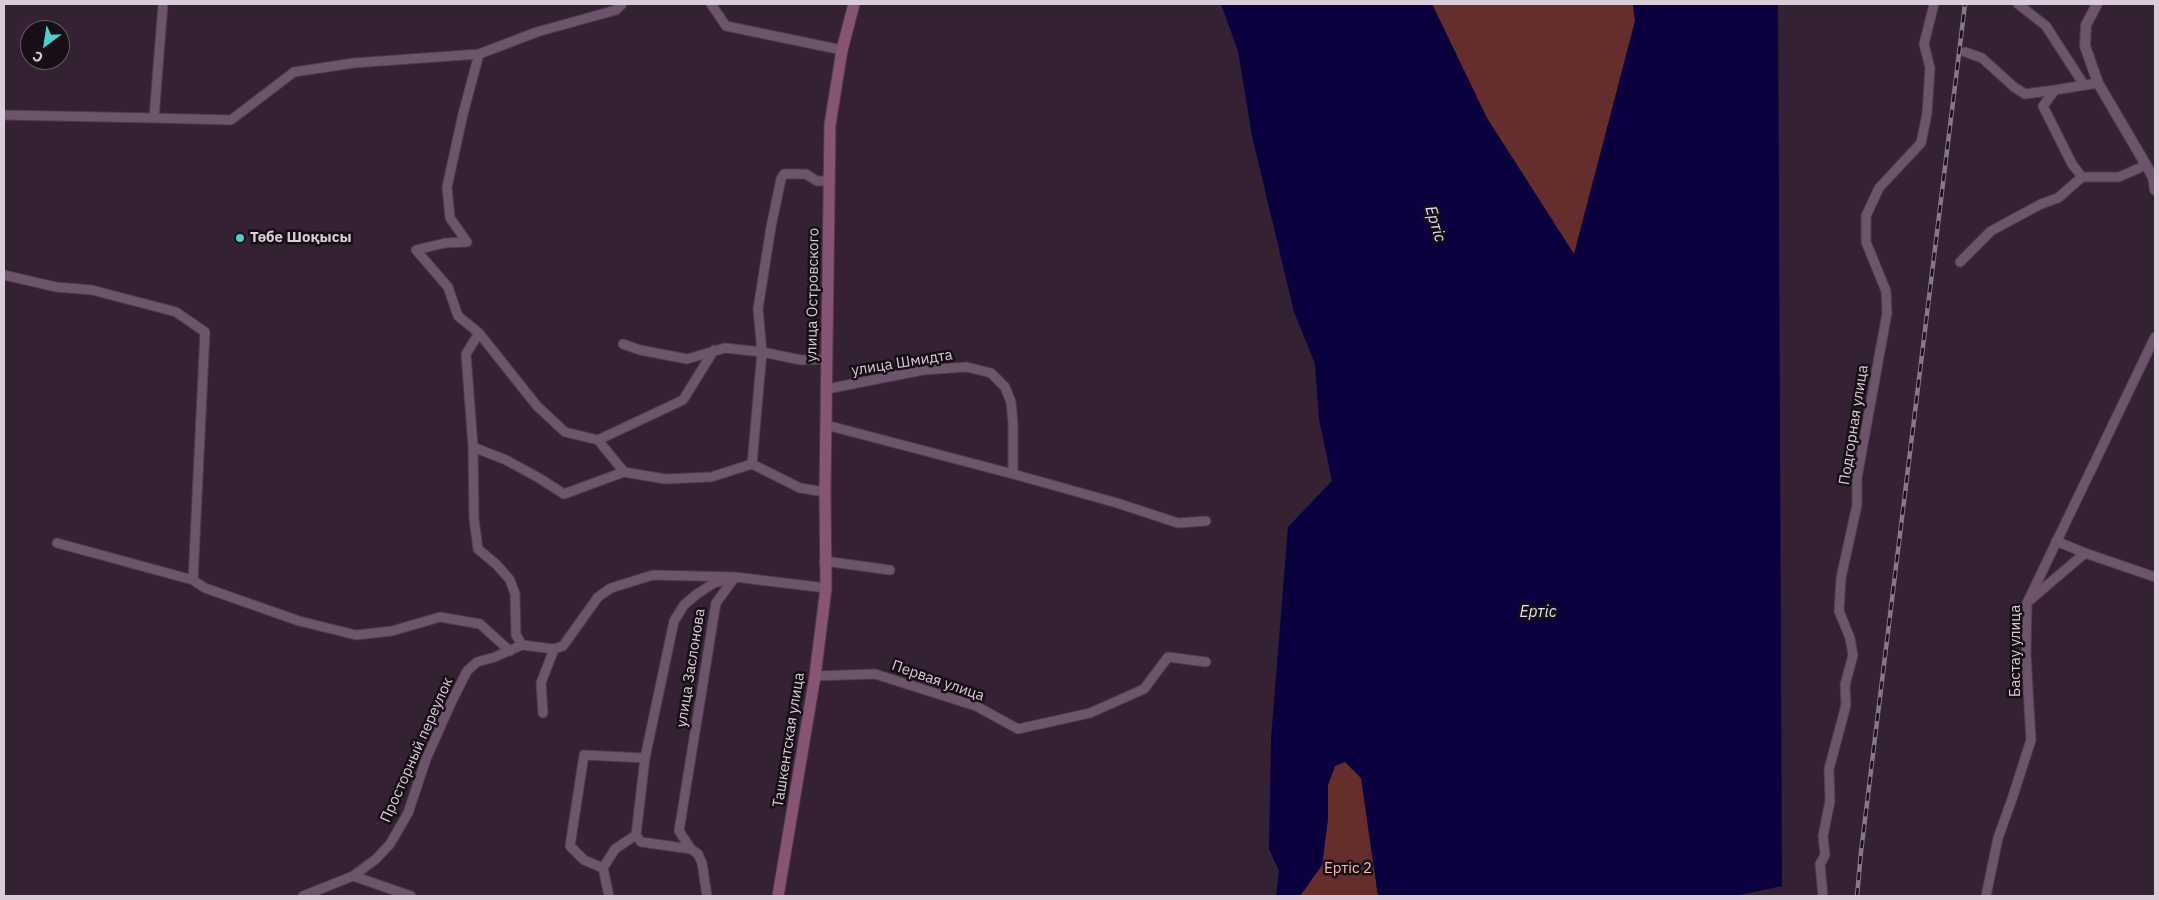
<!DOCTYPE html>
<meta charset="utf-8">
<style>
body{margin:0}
#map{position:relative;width:2159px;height:900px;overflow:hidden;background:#342133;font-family:"IBM Plex Sans",sans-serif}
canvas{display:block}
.frame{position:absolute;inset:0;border:5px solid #dacdd9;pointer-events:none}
.north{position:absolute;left:20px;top:20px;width:50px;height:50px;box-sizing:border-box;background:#170e16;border:1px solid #655a64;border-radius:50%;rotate:211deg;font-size:14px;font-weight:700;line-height:20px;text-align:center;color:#dacdd9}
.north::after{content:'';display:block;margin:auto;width:18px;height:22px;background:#52cdcd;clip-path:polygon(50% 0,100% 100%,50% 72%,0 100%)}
</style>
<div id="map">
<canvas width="2159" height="900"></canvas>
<div class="frame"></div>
<div class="north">С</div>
</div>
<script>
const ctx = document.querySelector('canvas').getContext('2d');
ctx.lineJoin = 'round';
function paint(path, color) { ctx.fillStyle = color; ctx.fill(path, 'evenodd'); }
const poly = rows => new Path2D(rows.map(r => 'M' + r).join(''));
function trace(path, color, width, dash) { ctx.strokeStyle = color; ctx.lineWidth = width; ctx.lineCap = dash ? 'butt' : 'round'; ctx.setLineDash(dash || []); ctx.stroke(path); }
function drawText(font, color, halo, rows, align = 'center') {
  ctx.font = font + ' "IBM Plex Sans",sans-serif'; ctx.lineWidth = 5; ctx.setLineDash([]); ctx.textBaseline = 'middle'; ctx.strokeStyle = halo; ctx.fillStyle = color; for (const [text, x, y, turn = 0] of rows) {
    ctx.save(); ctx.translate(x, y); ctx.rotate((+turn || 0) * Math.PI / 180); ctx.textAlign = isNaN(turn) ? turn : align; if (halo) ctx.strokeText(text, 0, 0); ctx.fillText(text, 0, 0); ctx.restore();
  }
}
const green = poly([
 [1432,4,1633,4,1635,21,1574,255,1487,118],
 [1345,762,1361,778,1378,896,1300,896,1322,865,1328,819,1328,785,1335,766]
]);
const water = poly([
 [1221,4,1432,4,1487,118,1574,254,1635,21,1633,4,1778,4,1782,886,1735,896,1378,896,1361,778,1345,762,1335,766,1328,785,1328,819,1322,865,1300,896,1276,896,1279,871,1269,849,1271,739,1288,527,1332,481,1319,419,1315,364,1294,312,1252,136,1238,51]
]);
const minor = poly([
 [711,4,726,26,842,50],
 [2018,4,2046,26,2084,85],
 [1965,52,1982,58,2014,87,2025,94,2055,90],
 [479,54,463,114,447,187,450,218,467,242,445,243,416,250,448,287,458,316,479,333,466,354,473,447,474,519,478,549,497,565,510,580,515,594,516,635,522,645],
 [4,115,154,118,163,4],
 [154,118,231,120,294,72,354,63,479,54,537,32,616,10,622,4],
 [2082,177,2072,164,2043,106,2055,90,2098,83],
 [1960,262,1991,231,2041,204,2058,198,2082,177,2119,177,2146,165],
 [4,275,56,287,92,290,176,312,205,332,193,580],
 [479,333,537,406,565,432,598,440,624,472,665,479,711,477,752,464,800,488,825,492],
 [623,344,640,350,687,359,725,348,762,352,801,360,827,359],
 [827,389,923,370,967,367,991,373,1005,387,1011,402,1013,423,1013,474],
 [826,425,1013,474,1117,503,1178,523,1206,521],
 [598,440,683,400,714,350],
 [473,447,506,460,539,478,564,494,624,472],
 [752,464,762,352,758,309,771,227,781,179,784,174,806,174,817,181,830,181],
 [2056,541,2085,553],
 [57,543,193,580,205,588,299,621,356,635,392,631,440,617,480,624,510,651],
 [824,561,890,570],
 [2030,600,2085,553,2155,577],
 [815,676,875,674,976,706,1018,729,1090,713,1144,689,1168,657,1206,662],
 [543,713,541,683,554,649],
 [636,835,645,758,674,621,684,605,697,594,714,583,725,580],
 [691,849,679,831,713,621,716,603,735,577],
 [603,868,584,860,570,846,584,755,645,758],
 [353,876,411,896],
 [303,896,353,876,376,859,390,844,408,813,426,759,451,703,467,671,477,662,495,657,522,645,554,649,563,646,598,597,611,588,653,575,735,577,826,588],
 [609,896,603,868,615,849,636,835,641,842,691,849,698,854,702,863,707,896],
 [1823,896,1820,864,1825,855,1823,836,1830,801,1829,769,1846,705,1845,685,1853,655,1850,638,1839,611,1841,578,1857,505,1857,478,1887,313,1886,291,1866,242,1866,216,1879,188,1921,143,1927,114,1930,68,1924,44,1934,4],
 [1986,896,1998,838,2012,799,2031,740,2026,654,2027,603,2155,337]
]);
const tertiary = poly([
 [2097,4,2086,25,2085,46,2098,83,2146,165,2153,177,2155,190]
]);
const secondary = poly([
 [778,896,815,676,826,588,825,492,830,125,842,50,854,4]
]);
const rail = poly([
 [1857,896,1861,852,1965,4]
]);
const markers = [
 [240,238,5,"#52cdcd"]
];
const poiNames = [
 ["Төбе Шоқысы",250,238]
];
const streetNames = [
 ["улица Островского",813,295,-89],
 ["улица Шмидта",902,363,-9],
 ["Подгорная улица",1854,425,-81],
 ["Бастау улица",2016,651,-90],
 ["улица Заслонова",691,668,-81],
 ["Первая улица",938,681,19],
 ["Ташкентская улица",789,740,-81],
 ["Просторный переулок",417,750,-66]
];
const parkNames = [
 ["Ертіс 2",1348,869]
];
const waterNames = [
 ["Ертіс",1435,224,73],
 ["Ертіс",1538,612]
];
paint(green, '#652d2c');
paint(water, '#0a013e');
trace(minor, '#4d3c4c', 11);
trace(tertiary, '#4d3c4c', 12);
trace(secondary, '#4d3c4c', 13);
trace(minor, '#6c556a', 9);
trace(tertiary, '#6c556a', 10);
trace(secondary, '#885473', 11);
trace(rail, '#887887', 4.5);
trace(rail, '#170e16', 2.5, [8]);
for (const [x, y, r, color] of markers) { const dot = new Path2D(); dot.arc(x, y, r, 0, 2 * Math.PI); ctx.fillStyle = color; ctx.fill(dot); trace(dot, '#170e16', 2); }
drawText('bold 15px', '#dacdd9', '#170e16', poiNames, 'left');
drawText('15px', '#dacdd9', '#170e16', streetNames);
drawText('15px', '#ffb9b5', '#170e16', parkNames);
drawText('italic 16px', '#dee3f6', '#170e16', waterNames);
</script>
